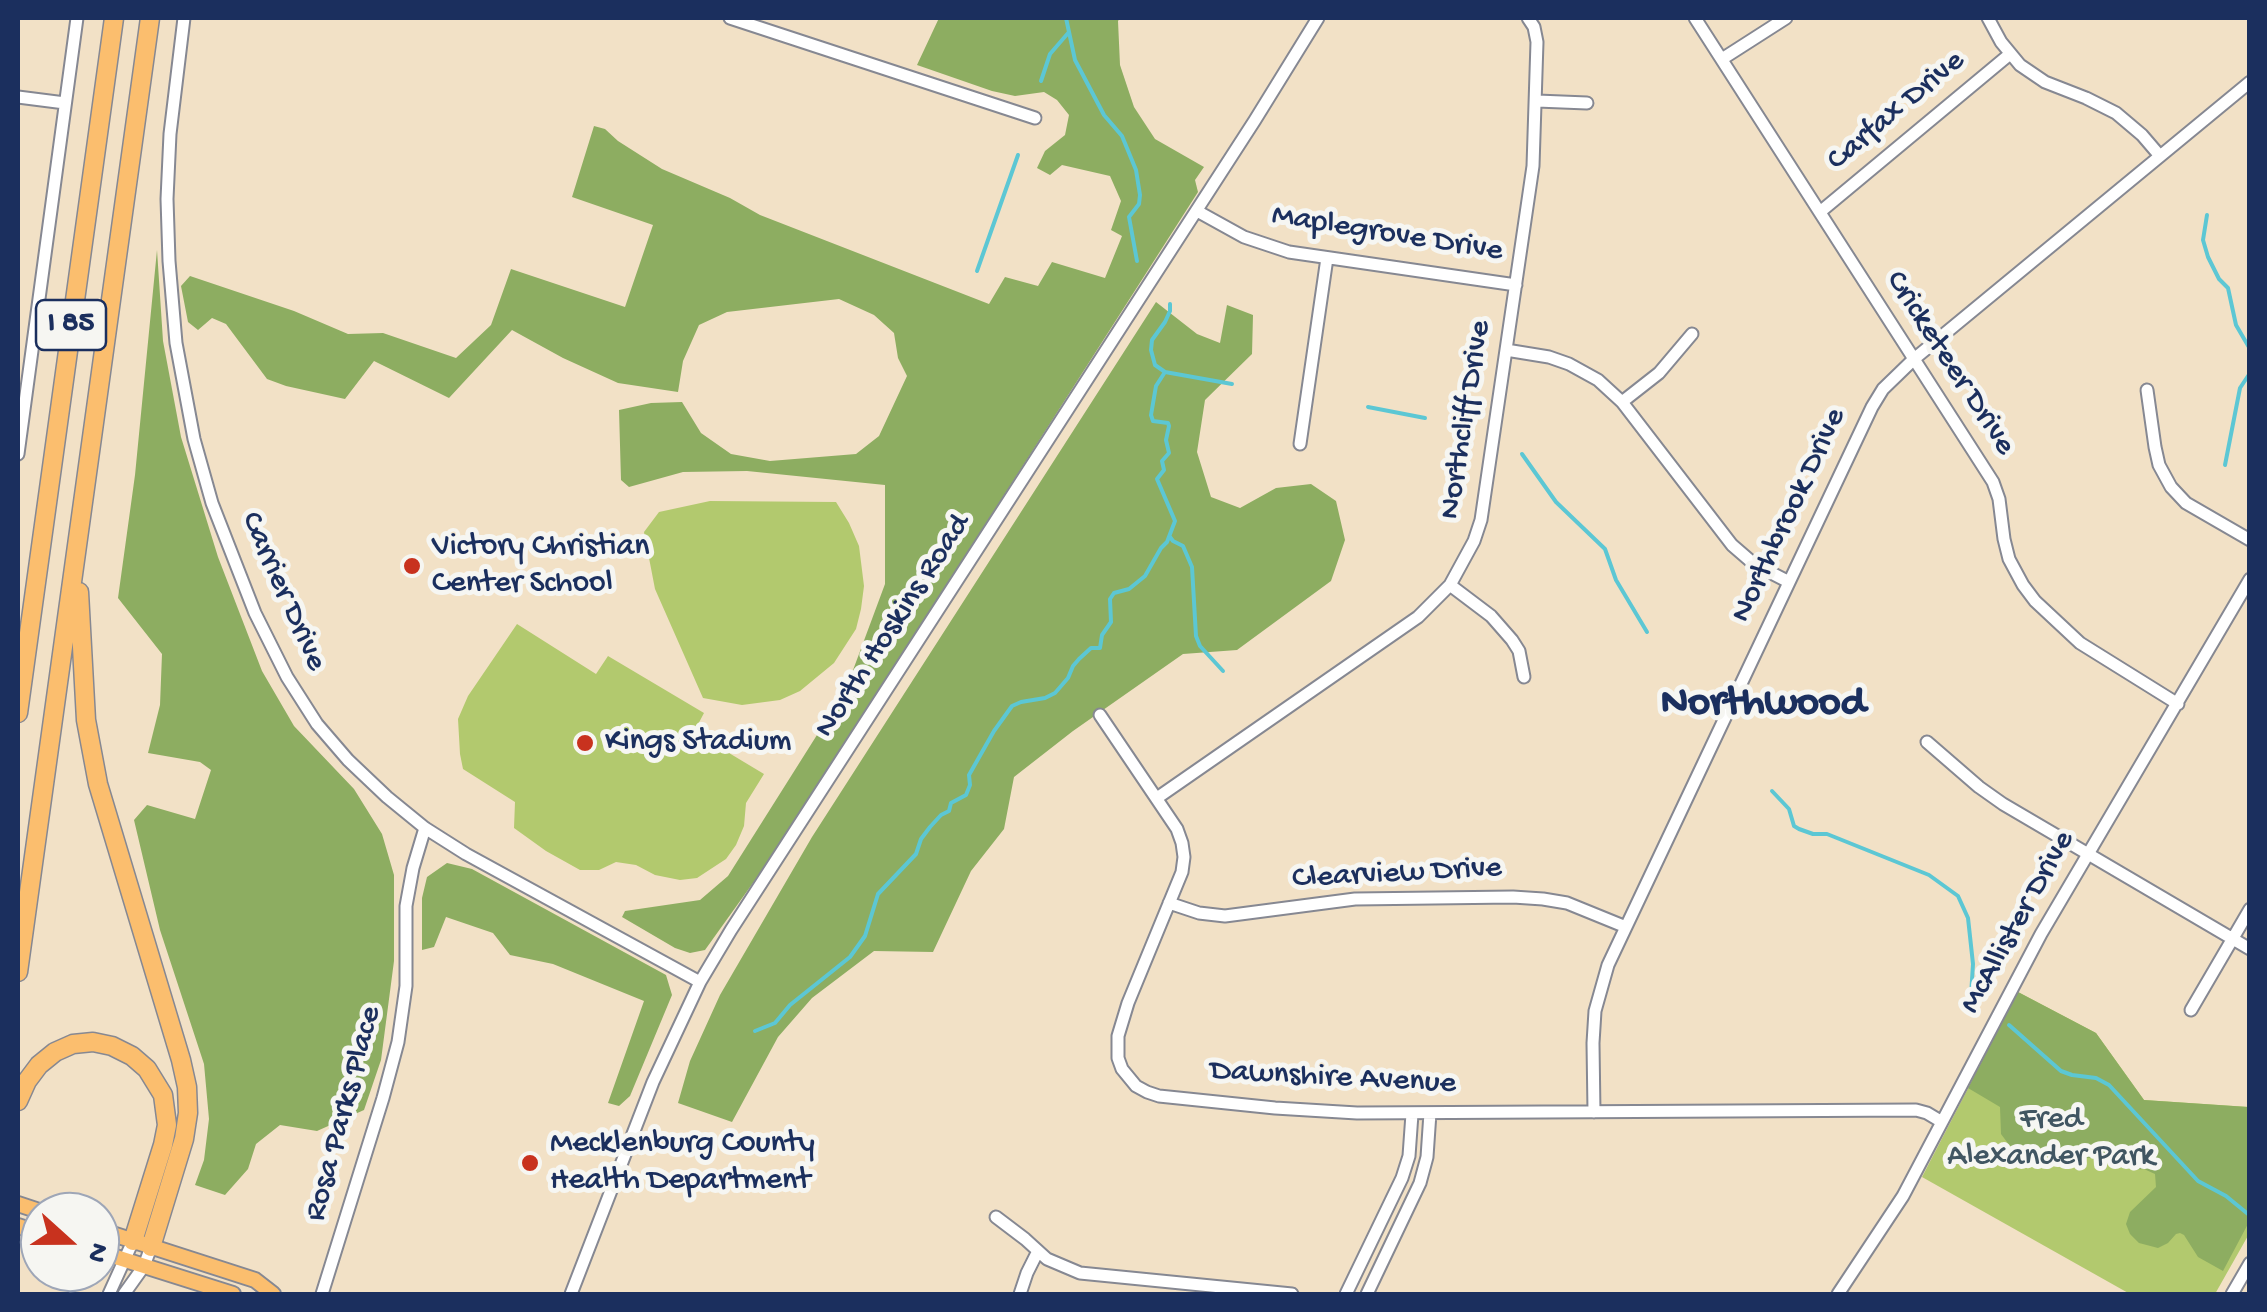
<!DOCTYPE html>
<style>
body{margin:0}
#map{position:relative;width:2267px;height:1312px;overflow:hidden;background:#f2e1c6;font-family:"Gochi Hand",sans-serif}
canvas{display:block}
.frame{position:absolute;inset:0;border:20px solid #1b2f5e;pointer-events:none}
.north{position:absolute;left:20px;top:1192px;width:100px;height:100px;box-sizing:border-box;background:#f6f6f2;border:2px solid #9ea6b7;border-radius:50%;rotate:111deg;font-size:28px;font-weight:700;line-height:40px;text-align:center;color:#1b2f5e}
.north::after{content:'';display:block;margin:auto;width:35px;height:45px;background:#c8321e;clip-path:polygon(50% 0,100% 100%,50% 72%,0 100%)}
</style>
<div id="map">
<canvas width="2267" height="1312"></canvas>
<div class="frame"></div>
<div class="north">N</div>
</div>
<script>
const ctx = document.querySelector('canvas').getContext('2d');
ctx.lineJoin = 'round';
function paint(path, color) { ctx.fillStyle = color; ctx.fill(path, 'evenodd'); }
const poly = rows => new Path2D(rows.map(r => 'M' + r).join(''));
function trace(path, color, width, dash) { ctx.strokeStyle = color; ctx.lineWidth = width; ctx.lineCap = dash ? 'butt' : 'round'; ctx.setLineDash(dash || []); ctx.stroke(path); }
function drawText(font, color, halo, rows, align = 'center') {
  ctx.font = font + ' "Gochi Hand",sans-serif'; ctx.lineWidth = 10; ctx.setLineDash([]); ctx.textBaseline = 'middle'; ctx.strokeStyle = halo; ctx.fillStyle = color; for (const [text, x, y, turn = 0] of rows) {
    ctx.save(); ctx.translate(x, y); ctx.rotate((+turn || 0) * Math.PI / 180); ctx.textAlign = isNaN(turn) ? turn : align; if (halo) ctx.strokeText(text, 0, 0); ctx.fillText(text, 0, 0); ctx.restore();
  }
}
const green = poly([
 [710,501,836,502,849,523,859,546,864,586,861,609,856,629,834,663,800,691,780,700,742,705,703,698,655,589,644,532,659,512],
 [517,624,596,674,608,656,704,713,694,732,764,774,746,803,744,826,736,845,726,859,697,878,680,880,655,875,636,865,616,862,599,870,580,870,546,851,514,828,515,802,463,769,460,754,458,719,468,696],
 [2018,992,2096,1033,2144,1100,2249,1107,2249,1234,2215,1294,2130,1294,1922,1177]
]);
const forest = poly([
 [939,18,1120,18,1118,21,1120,65,1134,107,1155,139,1204,167,1195,180,1198,192,783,841,705,950,690,953,675,948,622,917,625,911,700,900,728,876,846,689,885,584,885,485,747,471,683,472,629,487,621,480,619,410,651,403,682,402,701,433,731,454,770,461,856,454,879,436,907,376,898,358,894,333,874,315,839,299,727,312,699,325,683,361,678,392,618,383,563,358,512,330,449,398,374,361,345,399,286,386,267,379,226,324,212,318,198,330,188,322,181,286,190,276,294,311,348,334,383,333,456,358,491,325,511,269,625,307,653,225,572,197,594,126,605,129,618,141,662,169,730,198,760,215,989,304,1005,277,1038,286,1052,262,1105,278,1122,236,1111,230,1121,201,1110,176,1062,165,1050,175,1037,168,1045,151,1065,135,1069,115,1057,100,1044,92,1015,96,992,91,917,65],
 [157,250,163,341,181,437,218,557,262,671,294,726,354,789,382,834,394,875,394,961,381,1060,364,1110,317,1131,280,1125,256,1144,248,1169,225,1195,195,1185,204,1160,209,1119,204,1064,160,930,134,820,147,805,195,819,211,770,200,762,148,753,160,705,162,654,118,598,135,475],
 [1156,302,1197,334,1220,343,1227,305,1253,315,1252,354,1205,400,1197,452,1211,497,1240,508,1276,488,1311,484,1336,501,1345,540,1331,581,1237,650,1183,654,1073,731,1014,777,1004,829,971,871,933,952,874,951,812,998,778,1037,732,1122,678,1103,690,1061,720,995,812,837],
 [447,863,472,869,666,975,672,995,630,1096,619,1106,608,1103,644,1001,553,964,510,955,493,933,446,917,434,947,422,950,422,898,427,877],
 [2018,992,2096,1033,2144,1100,2248,1107,2249,1222,2223,1271,2198,1257,2184,1235,2180,1233,2176,1234,2168,1243,2158,1248,2139,1243,2130,1234,2126,1224,2130,1212,2156,1187,2155,1174,2144,1169,2134,1170,2108,1159,2074,1157,2060,1155,2047,1148,2025,1149,2010,1146,2001,1134,2000,1107,1968,1088]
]);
const stream = poly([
 [1066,18,1075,60,1104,115,1122,136,1136,170,1140,195,1139,204,1129,217,1137,261],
 [1041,81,1050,54,1069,32],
 [2207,215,2203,240,2208,257,2219,279,2228,288,2236,325,2250,349],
 [977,271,1018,155],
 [1170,304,1170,311,1165,322,1152,340,1151,350,1155,365,1165,372,1232,384],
 [1368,407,1425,418],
 [1522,454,1556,502,1605,549,1616,580,1647,632],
 [2225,465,2240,388,2250,373],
 [1170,537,1173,541,1183,546,1192,567,1196,636,1200,646,1223,671],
 [1772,791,1789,809,1794,826,1799,829,1813,834,1827,834,1929,875,1958,896,1968,918,1973,964,1971,996,1978,1003],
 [2009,1025,2061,1071,2072,1075,2096,1078,2109,1085,2198,1181,2226,1196,2248,1214],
 [755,1031,775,1023,790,1005,850,957,865,936,878,894,916,854,921,839,930,827,941,815,949,811,951,803,966,795,970,785,969,775,994,731,1012,706,1021,702,1045,698,1055,693,1068,678,1073,666,1079,659,1091,648,1100,648,1102,635,1111,622,1110,599,1114,593,1129,589,1145,576,1161,548,1167,542,1175,521,1157,479,1164,470,1162,461,1169,453,1166,440,1169,426,1168,423,1153,421,1151,415,1156,386,1165,372]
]);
const minor = poly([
 [184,18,170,134,167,199,169,261,176,343,194,439,212,503,255,613,287,677,317,724,348,760,387,797,425,828,466,854,700,982],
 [730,18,1035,118],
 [1695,18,1993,482,1999,499,2004,539,2009,559,2023,585,2035,601,2080,643,2178,704],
 [1988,18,2001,42,2020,65,2045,82,2086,98,2116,113,2142,135,2160,156],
 [1722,59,1786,18],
 [18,97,65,103],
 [1537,101,1587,103],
 [1197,211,1244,237,1289,252,1516,285],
 [1820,212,2010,54],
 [1506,350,1549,357,1569,364,1598,380,1622,402,1732,545,1754,564,1789,582],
 [2147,390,2155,447,2159,465,2171,487,2186,503,2250,540],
 [1622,402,1659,373,1692,334],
 [1300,444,1327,258],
 [18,454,77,18],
 [1450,585,1491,616,1512,640,1519,651,1524,677],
 [1100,715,1177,829,1182,843,1184,857,1182,872,1128,1003,1118,1036,1118,1058,1122,1069,1136,1086,1147,1092,1159,1096,1275,1108,1357,1113,1916,1110,1927,1113,1942,1122],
 [1927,742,1979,787,2003,804,2250,949],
 [1157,798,1418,617,1450,585,1474,541,1481,520,1533,166,1537,42,1534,27,1528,18],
 [1169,903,1199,913,1225,916,1355,899,1513,897,1543,899,1567,903,1626,927],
 [2191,1010,2250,909],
 [1594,1112,1593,1043,1595,1011,1608,965,1872,407,1883,389,1914,359,2250,82],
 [996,1217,1025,1239,1047,1259,1080,1273,1292,1294],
 [109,1294,133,1241],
 [124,1294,144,1266,151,1247],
 [322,1294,383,1098,398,1042,406,986,406,906,413,868,425,828],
 [571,1294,653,1082,700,982,731,930,1255,120,1318,18],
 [1020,1294,1027,1273,1038,1251],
 [1346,1294,1402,1178,1409,1156,1412,1114],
 [1367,1294,1420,1183,1427,1157,1430,1113],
 [1838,1294,1903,1196,2041,934,2250,579],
 [2232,1294,2250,1263]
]);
const major = poly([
 [18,1204,42,1212],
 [18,1226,40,1233],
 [100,1230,255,1280,273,1294],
 [100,1252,233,1294]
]);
const highway = poly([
 [79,592,86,720,98,784,181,1060,187,1087,188,1113,184,1139,151,1247],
 [18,713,114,18],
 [18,972,150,18],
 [18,1101,27,1081,39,1065,55,1052,73,1044,93,1042,112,1046,132,1056,147,1069,163,1095,167,1125,163,1145,133,1241]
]);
const markers = [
 [412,566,10,"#c8321e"],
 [585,743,10,"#c8321e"],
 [530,1163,10,"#c8321e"]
];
const shields = [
 [71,325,70]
];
const shieldNames = [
 ["I 85",71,325]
];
const streetNames = [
 ["Carfax Drive",1897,112,-40],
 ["Maplegrove Drive",1387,235,9],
 ["Cricketeer Drive",1949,364,57],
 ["Northcliff Drive",1467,420,-81],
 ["Northbrook Drive",1790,516,-65],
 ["Carrier Drive",282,592,66],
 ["North Hoskins Road",894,627,-57],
 ["Clearview Drive",1397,875,-3],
 ["McAllister Drive",2019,923,-61],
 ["Dawnshire Avenue",1333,1079,3],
 ["Rosa Parks Place",345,1114,-75]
];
const poiNames = [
 ["Victory Christian",432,548],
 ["Center School",432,585],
 ["Kings Stadium",605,743],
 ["Mecklenburg County",550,1145],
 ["Health Department",550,1182]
];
const parkNames = [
 ["Fred",2051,1121],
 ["Alexander Park",2051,1158]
];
const districtNames = [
 ["Northwood",1763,706]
];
paint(green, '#b2c96e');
paint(forest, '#8dad61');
trace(stream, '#5cc7d4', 4);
trace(minor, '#868892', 15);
trace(major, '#868892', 18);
trace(highway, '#868892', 21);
trace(minor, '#fff', 11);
trace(major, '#fbbe6e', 14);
trace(highway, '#fbbe6e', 18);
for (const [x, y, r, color] of markers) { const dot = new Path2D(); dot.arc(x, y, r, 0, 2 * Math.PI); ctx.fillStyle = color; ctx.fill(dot); trace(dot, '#f6f6f2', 4); }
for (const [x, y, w] of shields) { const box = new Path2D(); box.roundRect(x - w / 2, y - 25, w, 50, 8); ctx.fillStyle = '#f6f6f2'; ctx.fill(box); trace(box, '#1b2f5e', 2.5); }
drawText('bold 30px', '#1b2f5e', null, shieldNames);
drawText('32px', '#1b2f5e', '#f6f6f2', streetNames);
drawText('32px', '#1b2f5e', '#f6f6f2', poiNames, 'left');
drawText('32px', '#415662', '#f6f6f2', parkNames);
drawText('bold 42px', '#1b2f5e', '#f6f6f2', districtNames);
</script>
